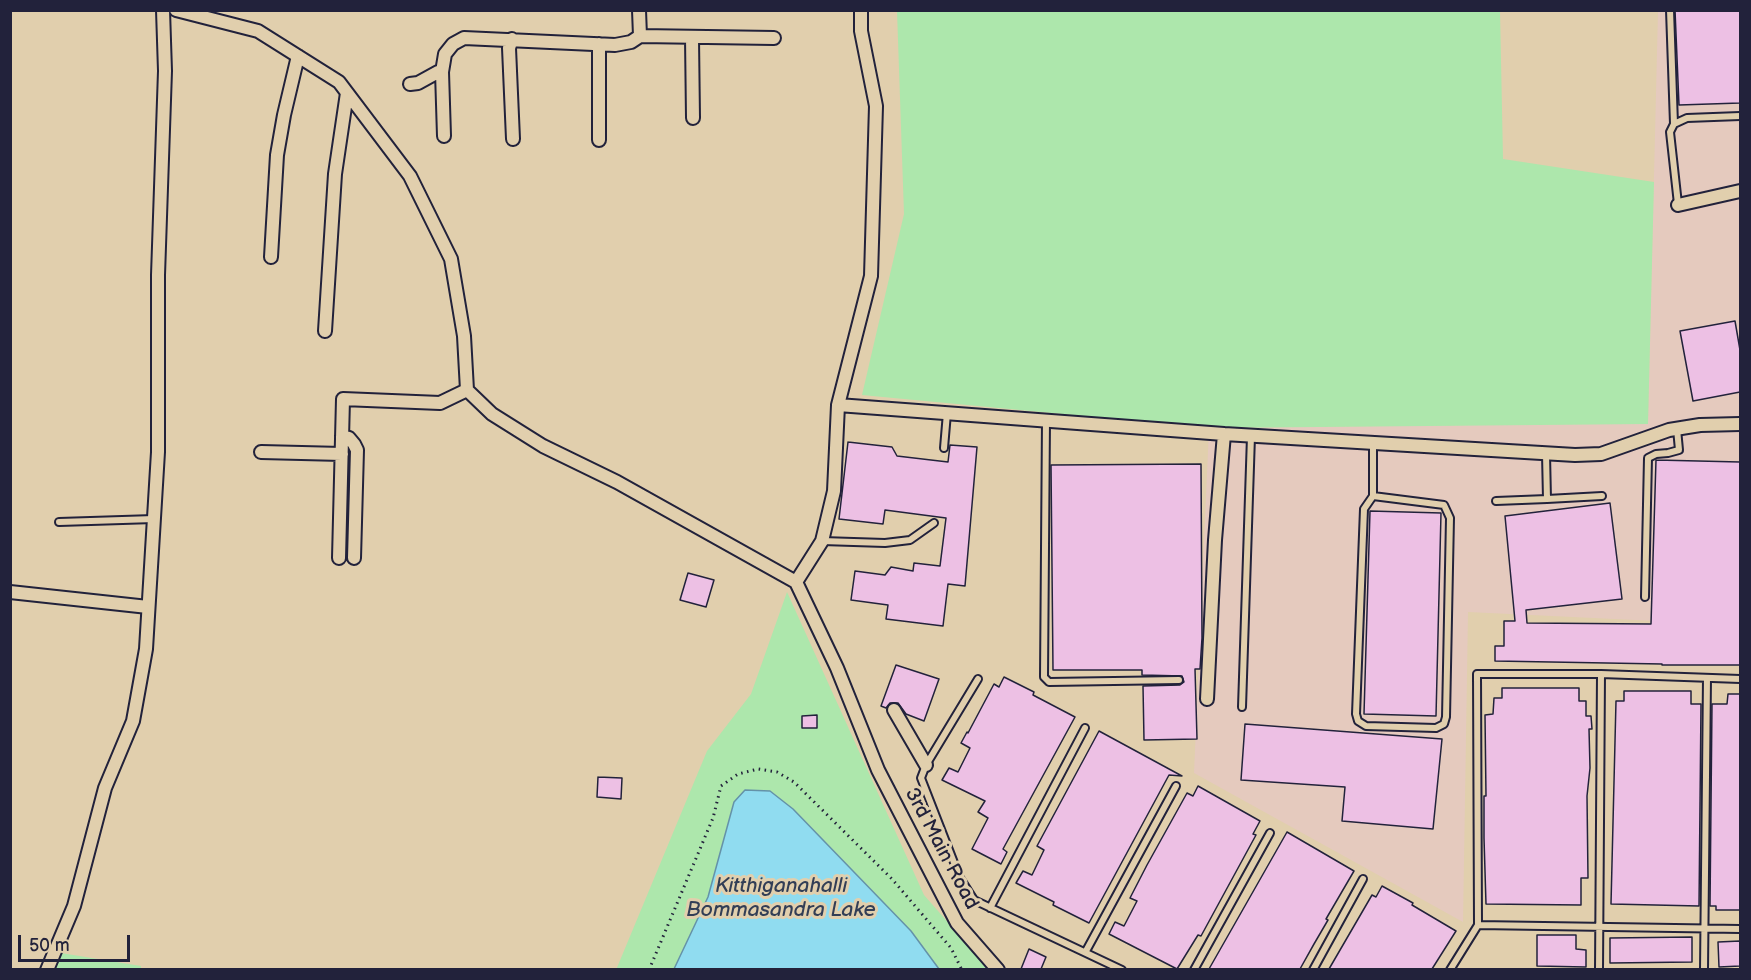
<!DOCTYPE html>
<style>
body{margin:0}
#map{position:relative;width:1751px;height:980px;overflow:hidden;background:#e1cfad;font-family:"Balsamiq Sans",sans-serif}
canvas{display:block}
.frame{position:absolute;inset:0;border:12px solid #22223b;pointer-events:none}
.scale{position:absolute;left:18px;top:935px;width:112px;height:27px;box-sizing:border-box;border:3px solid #22223b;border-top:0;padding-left:8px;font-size:18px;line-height:21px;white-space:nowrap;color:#22223b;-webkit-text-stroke:4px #e1cfad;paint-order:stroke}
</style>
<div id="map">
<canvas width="1751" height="980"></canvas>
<div class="frame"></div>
<div class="scale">50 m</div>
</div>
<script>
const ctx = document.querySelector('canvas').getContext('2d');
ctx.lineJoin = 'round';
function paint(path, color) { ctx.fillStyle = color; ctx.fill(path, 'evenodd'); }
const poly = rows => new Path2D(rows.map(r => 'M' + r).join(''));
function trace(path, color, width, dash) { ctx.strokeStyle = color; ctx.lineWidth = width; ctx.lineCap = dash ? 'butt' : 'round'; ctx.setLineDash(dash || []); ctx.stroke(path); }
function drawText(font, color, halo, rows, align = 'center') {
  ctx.font = font + ' "Balsamiq Sans",sans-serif'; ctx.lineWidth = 6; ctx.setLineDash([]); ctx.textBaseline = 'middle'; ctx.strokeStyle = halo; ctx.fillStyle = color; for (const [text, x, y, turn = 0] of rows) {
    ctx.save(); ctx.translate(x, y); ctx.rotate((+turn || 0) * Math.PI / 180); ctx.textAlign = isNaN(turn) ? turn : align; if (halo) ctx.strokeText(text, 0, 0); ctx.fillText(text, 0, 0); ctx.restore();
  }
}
const built = poly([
 [1658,11,1740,11,1740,625,1468,612,1463,922,1194,773,1209,428,1648,423]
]);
const green = poly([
 [897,11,1500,11,1503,159,1654,182,1648,424,1209,428,862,395,904,214],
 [787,592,924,895,989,969,939,969,911,931,793,809,734,802,708,897,674,969,616,970,707,751,751,694],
 [61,953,141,966,141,970,54,970]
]);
const water = poly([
 [745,790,770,791,793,809,911,931,939,969,674,969,708,897,734,802,745,790]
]);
const building = poly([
 [1675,10,1740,10,1740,103,1679,105,1675,10],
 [1735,321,1740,350,1740,392,1693,401,1680,331,1735,321],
 [848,442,892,447,897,456,948,462,950,445,977,447,965,586,948,584,943,626,886,619,888,605,851,600,855,571,885,575,891,567,913,571,914,563,940,566,946,518,885,510,883,524,839,519,848,442],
 [1656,460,1740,462,1740,665,1662,665,1662,664,1495,661,1495,646,1504,646,1504,621,1515,621,1505,516,1610,503,1622,599,1526,610,1527,623,1651,624,1656,460],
 [1201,464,1202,638,1200,669,1195,669,1197,739,1144,740,1143,686,1180,685,1184,682,1182,676,1142,675,1142,670,1053,670,1051,465,1201,464],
 [1370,511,1441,513,1436,716,1364,714,1370,511],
 [688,573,714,580,706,607,680,600,688,573],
 [896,665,939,679,924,721,906,714,898,703,890,703,886,708,881,706,896,665],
 [1004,677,1034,692,1033,695,1075,717,1003,849,1007,852,1001,864,972,849,988,818,978,812,985,801,942,780,949,768,958,772,970,748,961,743,967,732,968,733,994,684,999,687,1004,677],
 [1502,688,1579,688,1579,701,1586,701,1586,716,1591,716,1592,729,1589,729,1590,768,1587,796,1588,878,1581,878,1581,905,1486,904,1484,838,1484,796,1486,796,1485,715,1493,714,1494,698,1502,698,1502,688],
 [1624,691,1691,691,1691,704,1701,704,1699,906,1611,904,1616,701,1624,701,1624,691],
 [1728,694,1740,694,1740,910,1716,910,1716,906,1710,906,1712,704,1727,704,1728,694],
 [817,715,817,728,802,728,802,716,817,715],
 [1245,724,1442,739,1433,829,1342,821,1345,787,1241,780,1245,724],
 [1099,731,1182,776,1169,775,1089,923,1053,905,1054,902,1016,883,1023,871,1032,875,1044,850,1037,846,1099,731],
 [598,777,622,778,621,799,597,797,598,777],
 [1198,786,1260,821,1253,834,1256,835,1201,936,1198,935,1177,969,1109,934,1115,922,1124,926,1137,901,1130,898,1147,865,1187,793,1193,796,1198,786],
 [1287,832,1354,871,1326,919,1328,920,1314,944,1300,969,1209,969,1287,832],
 [1382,886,1413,903,1412,905,1456,931,1432,969,1329,969,1372,895,1376,897,1382,886],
 [1537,935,1576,935,1576,949,1586,950,1586,967,1537,966,1537,935],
 [1692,937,1692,962,1610,963,1610,938,1692,937],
 [1740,941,1740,966,1719,967,1718,942,1740,941],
 [1029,949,1046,957,1041,969,1021,969,1029,949]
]);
const path = poly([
 [649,970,713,818,721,786,738,774,758,769,777,772,794,782,892,879,951,948,962,970]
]);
const lane = poly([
 [1670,10,1674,124,1670,132,1678,204],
 [1674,124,1687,118,1740,116],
 [1046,420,1044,677,1049,682,1179,680],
 [944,448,947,413],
 [1373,496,1444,505,1450,518,1446,717,1444,724,1436,728,1366,726,1358,721,1356,714,1364,509,1373,496,1373,443],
 [1547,499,1602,496],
 [1496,501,1547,499,1546,454],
 [59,522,154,519],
 [822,541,885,543,910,540,934,523],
 [1645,597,1648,458,1656,454,1668,453,1679,450,1677,429],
 [978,679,926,765,921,778,960,878,974,900,1122,970],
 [1242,707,1251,436],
 [990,908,1085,728],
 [1478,925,1740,929],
 [1086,951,1176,786],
 [1194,970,1270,833],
 [1313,970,1363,879],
 [1450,970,1478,925,1477,674,1601,674,1740,679],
 [1599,970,1601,674],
 [1704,970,1707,678]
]);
const street = poly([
 [176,10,258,31,339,82,410,176,451,259,464,336,467,390,492,414,543,446,617,482,796,582,822,541,834,491,838,405,871,276,876,106,861,31,861,10],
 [640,36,774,38],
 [692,38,693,118],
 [512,39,509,48,513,139],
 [410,84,418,83,438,72,442,72],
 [444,136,442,72,445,54,453,44,464,38,615,45,631,42,640,36,639,10],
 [599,140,599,44],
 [1678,205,1740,191],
 [271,257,277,155,284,115,298,56],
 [325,331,335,174,347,93],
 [838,405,1224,434,1575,455,1601,454,1669,430,1700,425,1740,424],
 [342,436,349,438,354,444,357,450,354,558],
 [261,452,342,454],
 [339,558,343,399,440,403,467,390],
 [796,582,837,668,878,770,957,923,998,970],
 [10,592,148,607],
 [1207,699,1215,540,1224,434],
 [894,710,926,765],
 [47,970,74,906,105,788,133,721,146,649,158,452,158,275,165,71,163,10]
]);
const streetNames = [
 ["3rd Main Road",941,849,62]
];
const waterNames = [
 ["Kitthiganahalli",781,887],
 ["Bommasandra Lake",781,911]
];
paint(built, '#e5cabe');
paint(green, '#ade7ac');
paint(water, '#90dcf0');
trace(water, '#6492a8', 1.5);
paint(building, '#edc0e4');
trace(building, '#22223b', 1.5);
trace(lane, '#22223b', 10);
trace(street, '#22223b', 16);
trace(path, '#22223b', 3, [1.5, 4.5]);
trace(lane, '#e1cfad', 6);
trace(street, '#e1cfad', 12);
drawText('20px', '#22223b', '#e1cfad', streetNames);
drawText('italic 21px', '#323e56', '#e1cfad', waterNames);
</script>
